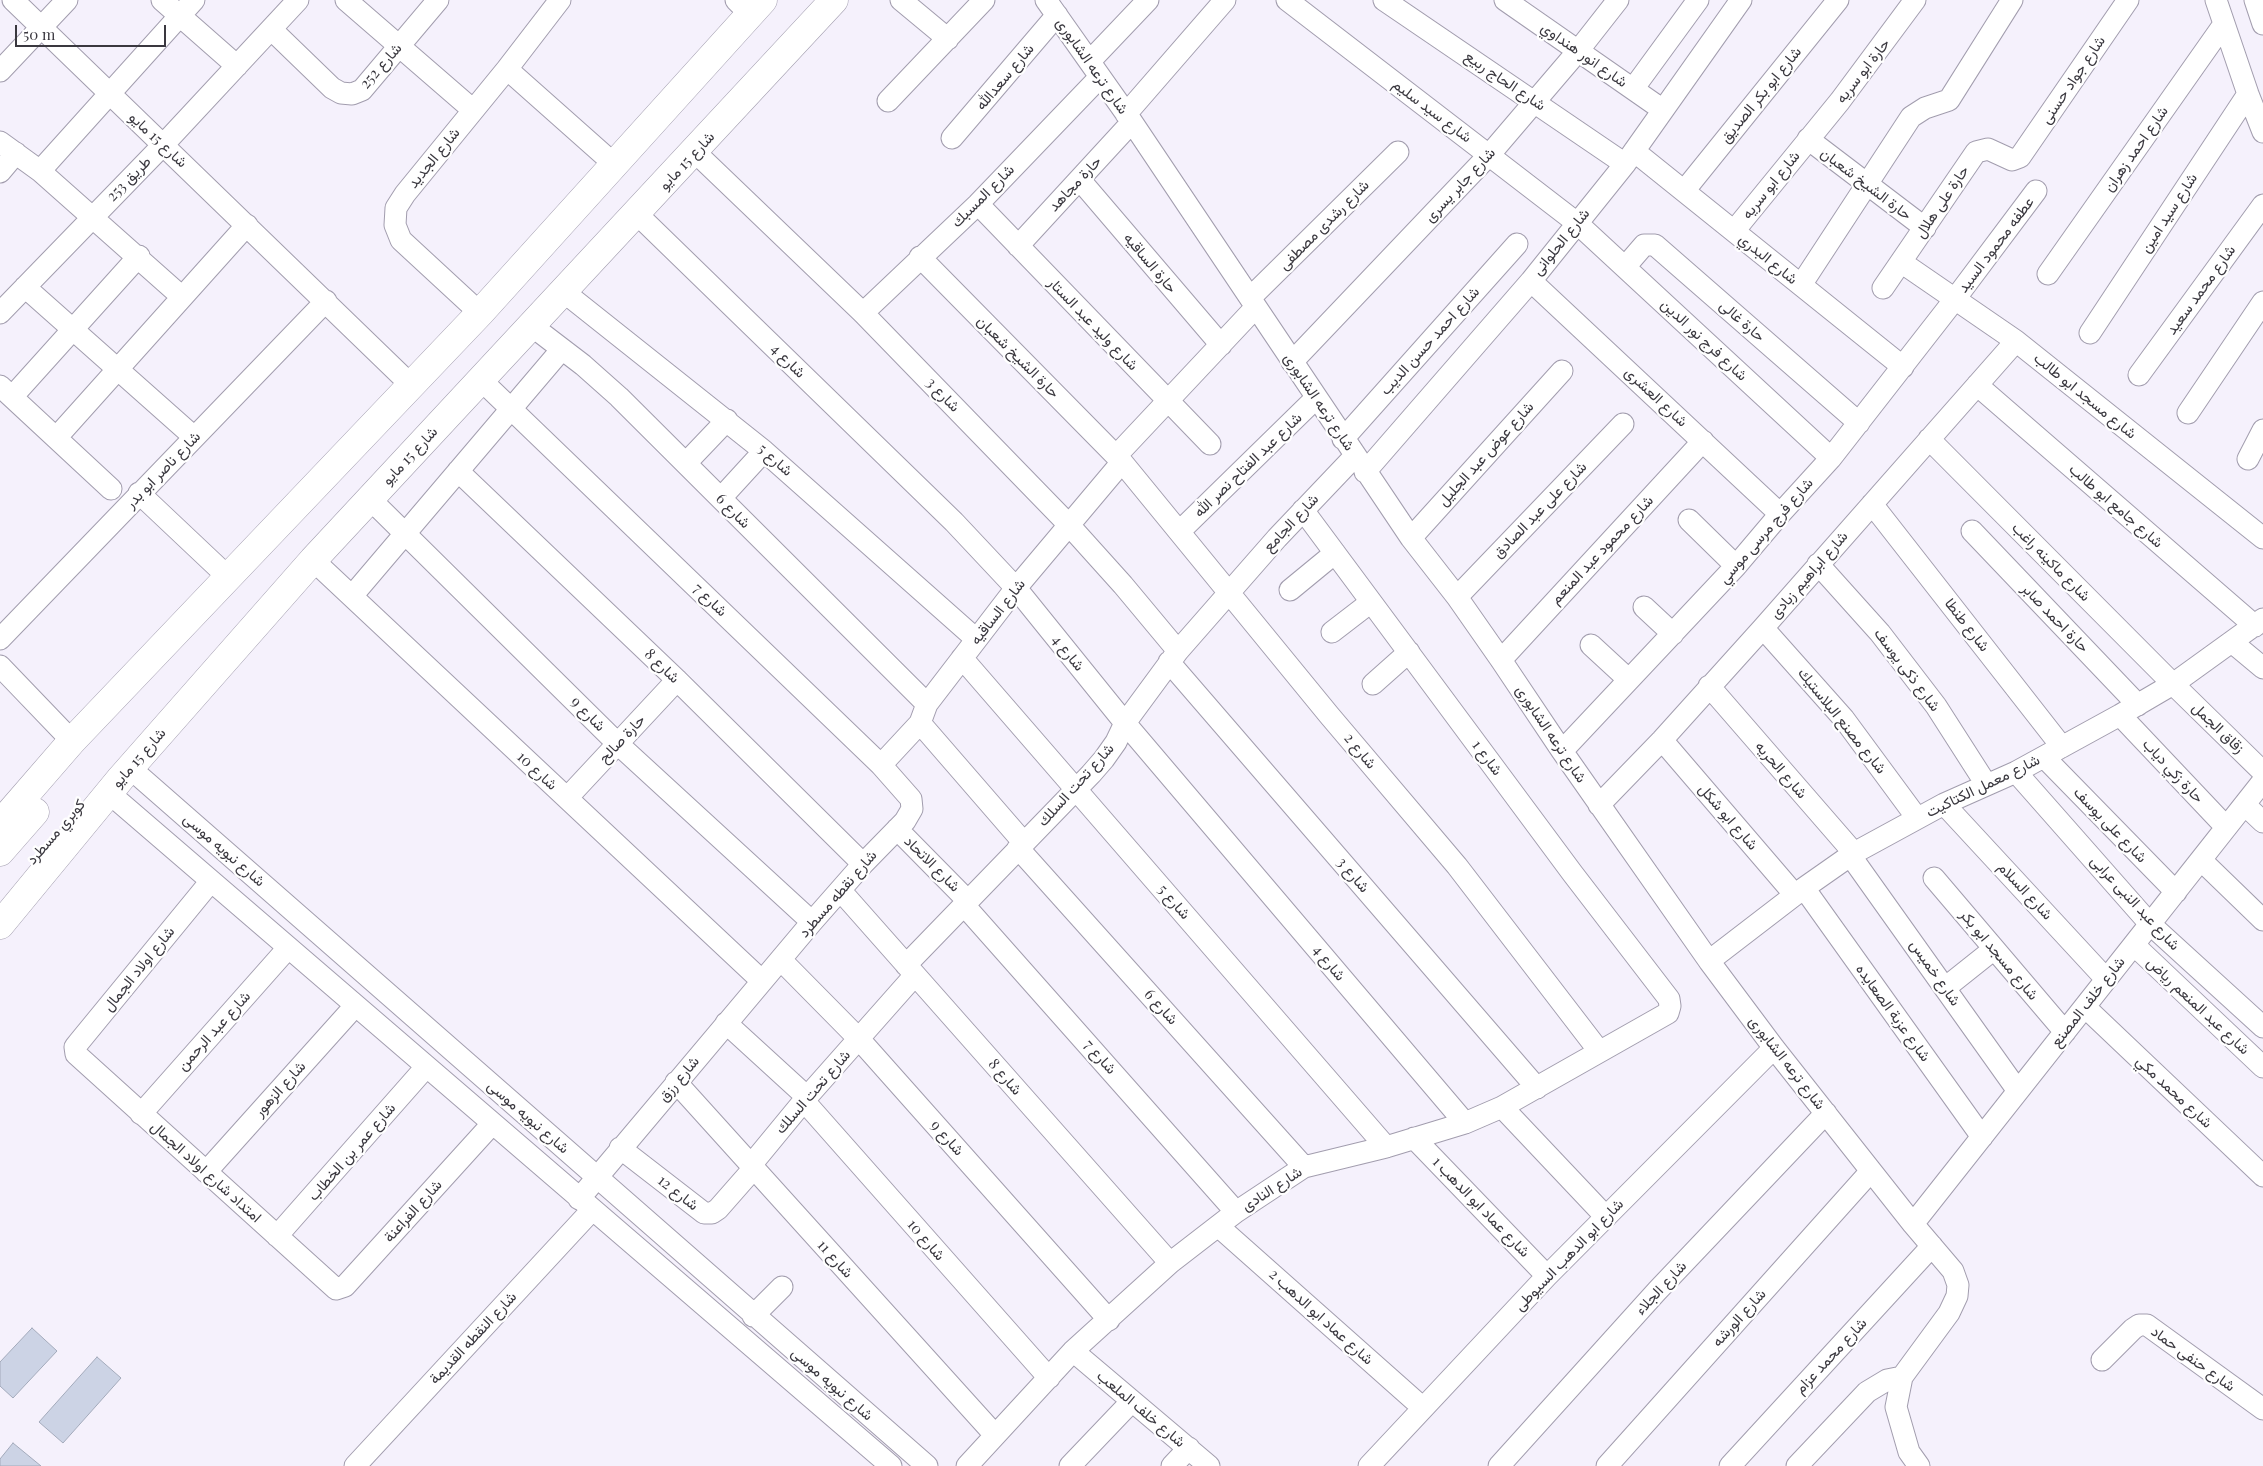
<!DOCTYPE html>
<meta charset="utf-8">
<style>
body{margin:0}
#map{position:relative;width:2263px;height:1466px;overflow:hidden;background:#f5f1fc;font-family:"Playfair Display",serif}
canvas{display:block}
.scale{position:absolute;left:15px;top:25px;width:151px;height:22px;box-sizing:border-box;border:2px solid #3a383f;border-top:0;padding-left:6px;font-size:15px;line-height:18px;white-space:nowrap;color:#3a383f;-webkit-text-stroke:4px #fff;paint-order:stroke}
</style>
<div id="map">
<canvas width="2263" height="1466"></canvas>
<div class="scale">50 m</div>
</div>
<script>
const ctx = document.querySelector('canvas').getContext('2d');
ctx.lineJoin = 'round';
function paint(path, color) { ctx.fillStyle = color; ctx.fill(path, 'evenodd'); }
const poly = rows => new Path2D(rows.map(r => 'M' + r).join(''));
function trace(path, color, width, dash) { ctx.strokeStyle = color; ctx.lineWidth = width; ctx.lineCap = dash ? 'butt' : 'round'; ctx.setLineDash(dash || []); ctx.stroke(path); }
function drawText(font, color, halo, rows, align = 'center') {
  ctx.font = font + ' "Playfair Display",Vazirmatn,serif'; ctx.lineWidth = 4.5; ctx.setLineDash([]); ctx.textBaseline = 'middle'; ctx.strokeStyle = halo; ctx.fillStyle = color; for (const [text, x, y, turn = 0] of rows) {
    ctx.save(); ctx.translate(x, y); ctx.rotate((+turn || 0) * Math.PI / 180); ctx.textAlign = isNaN(turn) ? turn : align; if (halo) ctx.strokeText(text, 0, 0); ctx.fillText(text, 0, 0); ctx.restore();
  }
}
const building = poly([
 [32,1328,57,1351,13,1398,0,1386,0,1362,32,1328],
 [97,1357,121,1378,63,1443,39,1422,97,1357],
 [13,1443,41,1466,0,1466,0,1459,13,1443]
]);
const minor = poly([
 [13,0,411,385],
 [162,0,237,66],
 [346,0,473,110],
 [736,0,750,14],
 [901,0,948,39],
 [1046,0,1132,122,1411,538,1457,597,1501,660,1562,751,1709,961,1774,1048,1913,1224,1953,1271,1958,1285,1957,1296,1949,1313,1902,1377,1896,1407,1909,1452,1919,1466],
 [1287,0,1577,223,1831,458],
 [1384,0,1625,164],
 [1505,0,1663,110],
 [2216,0,2248,94,2263,132],
 [2255,0,2263,24],
 [271,29,332,88,341,93,352,94,362,90,438,0],
 [1090,61,1148,0],
 [507,69,614,164],
 [0,71,67,0],
 [1633,89,1698,0],
 [888,101,984,0],
 [1126,114,1225,0],
 [952,138,1057,15],
 [1808,139,1925,228],
 [0,142,40,171,182,297],
 [1634,151,1903,367],
 [695,152,863,313,1069,525,1123,585,1178,651],
 [40,171,194,0],
 [0,172,16,153],
 [1080,180,1221,345],
 [1684,191,1838,0],
 [978,204,1210,444],
 [637,214,954,522,1016,588,1125,723,1465,1123],
 [1734,231,1840,101,1915,0],
 [1018,246,1132,122],
 [920,257,1122,462,1329,715,1457,866,1599,1051],
 [1901,262,2016,341,2263,538],
 [1625,267,1644,245,1655,245,1859,423],
 [2048,274,2224,24],
 [1531,281,1780,514],
 [1801,285,1911,117,1925,108,1949,100,2012,0],
 [25,287,194,437],
 [1883,288,1976,152,1988,149,2012,160,2020,157,2128,0],
 [564,292,764,451,976,639],
 [1250,298,1398,152],
 [0,313,164,144,298,0],
 [480,313,401,240,395,225,396,208,405,194,507,69,560,0],
 [863,313,978,204,1100,77],
 [532,326,583,365,619,397,927,704],
 [2090,333,2248,94],
 [1292,362,1490,154,1578,51,1618,0],
 [2139,375,2263,205],
 [481,380,881,765,911,799,912,809,905,821,863,864,812,922,579,1199],
 [1977,385,2255,626],
 [0,386,111,489],
 [12,397,139,256],
 [2188,413,2263,302],
 [56,438,247,225],
 [1343,439,1517,244],
 [1929,439,2173,684,2263,772],
 [1116,456,1256,307],
 [2248,459,2263,430],
 [686,463,727,420],
 [458,471,677,680,863,864],
 [1365,472,1531,281,1625,164,1741,0],
 [139,493,228,577],
 [721,498,764,451],
 [370,499,618,744,812,922],
 [1872,504,2062,747],
 [1689,520,1736,566],
 [1180,531,1316,398],
 [1972,531,2138,705],
 [1411,538,1562,371],
 [313,560,762,981],
 [1818,564,1880,633,1936,706,1986,784],
 [1290,590,1335,553],
 [352,596,562,349],
 [1457,597,1623,424],
 [1644,607,1673,634],
 [1763,628,1844,719,1917,818],
 [1332,632,1371,602],
 [0,639,326,301],
 [2233,643,2263,668],
 [1591,645,1629,680],
 [962,658,1386,1147],
 [1501,660,1703,441],
 [1169,662,1537,1088],
 [0,666,72,741],
 [1373,684,1409,652],
 [1709,686,1854,853],
 [2120,715,2226,827],
 [920,723,1024,843],
 [1662,740,1795,895],
 [1562,751,1736,566,1780,514,1831,458,1955,299,2036,191],
 [2044,757,2176,892],
 [881,765,920,723,927,704,1016,588,1122,462],
 [130,768,927,1466],
 [2016,772,2150,924,2263,1027],
 [109,793,891,1466],
 [567,798,677,680],
 [1944,804,2106,979],
 [1599,805,1662,740,1763,628,2016,341],
 [2245,805,2263,822],
 [897,829,967,900],
 [1018,848,1304,1167],
 [1850,855,2018,1091],
 [2201,860,2263,920],
 [1934,878,2065,1032],
 [211,881,79,1042,75,1047,76,1054,336,1289,345,1286,492,1124],
 [1804,888,1982,1137],
 [840,890,1170,1263],
 [963,904,1236,1212],
 [2134,945,2263,1067],
 [781,960,859,1039,1109,1320],
 [1709,961,1804,888,1854,853,1944,804,2016,772,2120,715,2173,684,2263,619],
 [906,965,1091,774,1104,759,1116,742,1125,723,1178,651,1277,538,1355,456],
 [1945,988,1994,949],
 [2085,1007,2263,1176],
 [726,1023,807,1097],
 [676,1082,995,1435],
 [804,1101,1049,1378],
 [1502,1107,1606,1217],
 [141,1114,288,948],
 [1414,1138,1547,1276],
 [620,1148,704,1213,712,1213,718,1209,754,1168],
 [751,1165,807,1097,915,975],
 [206,1172,355,1006],
 [1913,1224,2263,781],
 [1218,1226,1423,1408],
 [277,1236,426,1067],
 [753,1316,782,1287],
 [1073,1351,1209,1466],
 [2102,1360,2133,1329,2139,1325,2147,1325,2263,1409],
 [355,1466,592,1210],
 [967,1466,1073,1351,1170,1263,1236,1212,1304,1167,1386,1147,1465,1123,1502,1107,1668,1013,1670,1006,1669,999,1573,874,1303,510],
 [1070,1466,1132,1401],
 [1172,1466,1189,1448],
 [1369,1466,1547,1276,1774,1048],
 [1499,1466,1657,1291,1826,1113],
 [1607,1466,1871,1171],
 [1730,1466,1932,1246],
 [1797,1466,1867,1392,1887,1380,1902,1377]
]);
const secondary = poly([
 [0,824,72,741,480,313,763,0],
 [0,852,35,812],
 [0,925,121,778,313,560,834,0]
]);
const streetNames = [
 ["شارع انور هنداوي",1584,55,35],
 ["شارع 252",381,66,-49],
 ["شارع ترعه الشابورى",1092,66,55],
 ["حارة ابو سريه",1863,71,-52],
 ["شارع سعدالله",1005,77,-50],
 ["شارع جواد حسنى",2073,80,-56],
 ["شارع الحاج ربيع",1505,81,34],
 ["شارع ابو بكر الصديق",1761,95,-51],
 ["شارع سيد سليم",1432,111,37],
 ["شارع 15 مايو",158,140,43],
 ["شارع احمد زهران",2136,149,-55],
 ["شارع الجديد",434,158,-51],
 ["شارع 15 مايو",687,161,-47],
 ["طريق 253",129,179,-46],
 ["حارة مجاهد",1075,184,-47],
 ["حارة الشيخ شعبان",1866,184,37],
 ["شارع جابر يسرى",1460,185,-47],
 ["شارع ابو سريه",1771,185,-51],
 ["شارع المسبك",983,196,-45],
 ["حارة على هلال",1942,202,-56],
 ["شارع سيد امين",2169,213,-57],
 ["شارع رشدى مصطفى",1324,225,-45],
 ["شارع الحلوانى",1561,242,-51],
 ["عطفه محمود السيد",1996,245,-53],
 ["شارع البدري",1768,259,39],
 ["حارة الساقيه",1150,263,50],
 ["شارع محمد سعيد",2201,290,-54],
 ["حارة غالى",1742,321,41],
 ["شارع وليد عبد الستار",1093,324,46],
 ["شارع فرج نور الدين",1704,340,43],
 ["شارع احمد حسن الديب",1430,341,-48],
 ["حارة الشيخ شعبان",1018,357,45],
 ["شارع 4",788,361,44],
 ["شارع 3",943,395,46],
 ["شارع مسجد ابو طالب",2085,396,39],
 ["شارع العشرى",1656,397,43],
 ["شارع ترعه الشابورى",1319,402,56],
 ["شارع عوض عبد الجليل",1486,454,-48],
 ["شارع 15 مايو",410,456,-47],
 ["شارع 5",775,460,41],
 ["شارع عبد الفتاح نصر الله",1248,465,-44],
 ["شارع ناصر ابو بدر",163,470,-46],
 ["شارع جامع ابو طالب",2116,506,41],
 ["شارع على عبد الصادق",1540,510,-46],
 ["شارع 6",733,511,45],
 ["شارع الجامع",1291,523,-47],
 ["شارع فرج مرسى موسي",1766,531,-49],
 ["شارع محمود عبد المنعم",1602,550,-47],
 ["شارع ماكينه راغب",2051,562,45],
 ["شارع ابراهيم زبادى",1809,575,-49],
 ["شارع 7",710,600,44],
 ["شارع الساقيه",998,612,-52],
 ["حارة احمد صابر",2055,618,46],
 ["شارع طنطا",1967,625,52],
 ["شارع 4",1068,653,51],
 ["شارع 8",662,666,44],
 ["شارع ذكى يوسف",1907,670,53],
 ["شارع 9",588,714,45],
 ["شارع مصنع البلاستيك",1842,721,51],
 ["زقاق الجمل",2218,728,44],
 ["شارع ترعه الشابورى",1551,734,56],
 ["حارة صالح",622,739,-47],
 ["شارع 2",1360,751,50],
 ["شارع 15 مايو",139,758,-49],
 ["شارع 1",1487,758,53],
 ["شارع الحريه",1781,770,49],
 ["شارع 10",537,771,43],
 ["حارة زكي دياب",2173,771,47],
 ["شارع تحت السلك",1076,785,-48],
 ["شارع معمل الكتاكيت",1983,786,-26],
 ["شارع ابو شكل",1728,817,49],
 ["شارع على يوسف",2110,825,46],
 ["كوبري مسطرد",56,832,-49],
 ["شارع نبويه موسى",224,850,41],
 ["شارع الاتحاد",932,864,45],
 ["شارع 3",1353,875,49],
 ["شارع السلام",2025,891,47],
 ["شارع نقطه مسطرد",838,894,-49],
 ["شارع 5",1174,902,49],
 ["شارع عبد النبى عرابى",2135,903,47],
 ["شارع مسجد ابو بكر",1999,955,50],
 ["شارع 4",1329,963,50],
 ["شارع اولاد الجمال",139,969,-51],
 ["شارع خميس",1935,973,55],
 ["شارع خلف المصنع",2088,1002,-52],
 ["شارع عبد المنعم رياض",2198,1006,43],
 ["شارع 6",1161,1007,48],
 ["شارع عزبة الصعايده",1893,1013,54],
 ["شارع عبد الرحمن",214,1031,-48],
 ["شارع 7",1100,1057,48],
 ["شارع ترعه الشابورى",1787,1063,52],
 ["شارع 8",1005,1077,49],
 ["شارع رزق",679,1079,-50],
 ["شارع الزهور",280,1089,-48],
 ["شارع تحت السلك",813,1092,-49],
 ["شارع محمد مكي",2174,1092,43],
 ["شارع نبويه موسى",528,1117,41],
 ["شارع 9",947,1138,48],
 ["شارع عمر بن الخطاب",352,1152,-49],
 ["امتداد شارع اولاد الجمال",206,1172,42],
 ["شارع النادى",1272,1189,-33],
 ["شارع 12",678,1193,38],
 ["شارع عماد ابو الدهب 1",1481,1207,46],
 ["شارع الفراعنة",413,1211,-48],
 ["شارع 10",926,1240,49],
 ["شارع ابو الدهب السيوطى",1569,1255,-46],
 ["شارع 11",835,1259,48],
 ["شارع الجلاء",1661,1288,-47],
 ["شارع عماد ابو الدهب 2",1321,1317,42],
 ["شارع الورشه",1739,1318,-48],
 ["شارع النقطه القديمة",473,1338,-47],
 ["شارع محمد عزام",1831,1356,-47],
 ["شارع حنفى حماد",2193,1359,36],
 ["شارع نبويه موسى",832,1384,41],
 ["شارع خلف الملعب",1141,1409,40]
];
paint(building, '#ccd3e5');
trace(building, '#a3aabb', 1);
trace(minor, '#a29dae', 23);
trace(secondary, '#a29dae', 29);
trace(minor, '#fff', 21);
trace(secondary, '#fff', 28);
drawText('15px', '#3a383f', '#fff', streetNames);
</script>
